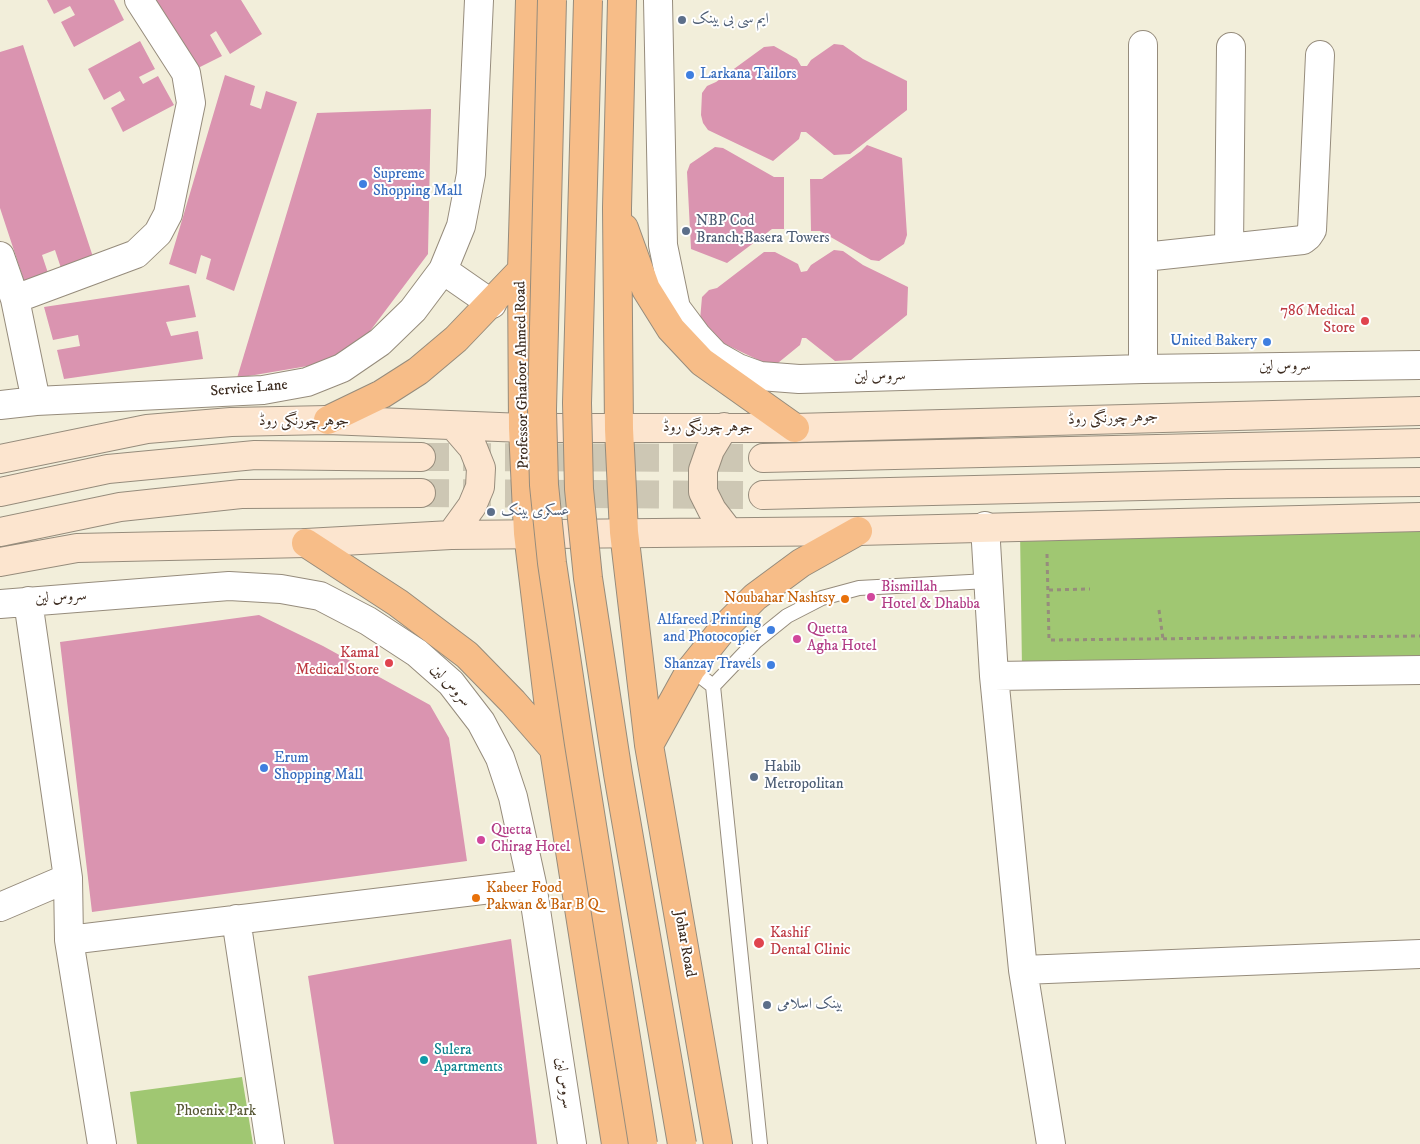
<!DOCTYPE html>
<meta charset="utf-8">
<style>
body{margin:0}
canvas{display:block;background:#f2eeda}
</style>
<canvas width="1420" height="1144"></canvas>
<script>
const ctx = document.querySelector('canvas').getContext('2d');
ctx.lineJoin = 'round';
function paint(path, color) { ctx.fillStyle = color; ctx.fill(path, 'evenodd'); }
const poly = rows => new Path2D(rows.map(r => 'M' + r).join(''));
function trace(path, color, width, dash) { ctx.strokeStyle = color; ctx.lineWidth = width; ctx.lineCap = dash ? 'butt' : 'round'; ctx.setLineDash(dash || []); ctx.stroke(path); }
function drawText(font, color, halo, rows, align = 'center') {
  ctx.font = font + ' "IM FELL DW Pica",Amiri,serif'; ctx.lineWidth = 4; ctx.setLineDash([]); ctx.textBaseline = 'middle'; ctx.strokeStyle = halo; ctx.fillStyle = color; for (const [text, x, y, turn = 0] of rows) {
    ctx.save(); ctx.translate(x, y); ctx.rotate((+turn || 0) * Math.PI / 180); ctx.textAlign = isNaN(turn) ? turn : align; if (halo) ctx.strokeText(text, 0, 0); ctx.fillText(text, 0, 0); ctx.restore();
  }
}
const green = poly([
 [1420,520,1420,659,1022,669,1020,530],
 [242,1077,253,1144,137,1144,130,1092]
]);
const building = poly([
 [47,0,114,0,124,20,74,47,61,22,75,15,70,6,54,14],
 [155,0,241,0,262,34,230,54,216,31,210,35,222,56,198,68],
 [140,41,155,69,139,77,143,84,158,76,174,105,123,132,111,108,125,100,120,91,104,100,88,69],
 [834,44,843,45,863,59,907,81,907,110,850,154,834,155,806,132,801,132,799,139,773,161,708,130,703,123,701,115,702,93,707,86,716,82,764,47,774,46,797,59,801,66,807,66,811,60],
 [23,45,96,266,64,277,55,250,42,255,50,279,26,287,0,208,0,52],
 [225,75,255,86,250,105,261,109,266,91,297,102,234,291,206,279,211,259,201,255,196,274,169,264],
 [431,109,428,254,349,359,237,378,317,113],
 [867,145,902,158,907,235,904,244,879,261,871,260,820,231,811,231,810,179,822,179,861,151],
 [715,147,723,148,774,177,784,177,784,229,772,229,727,263,691,249,687,172,690,164],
 [834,250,843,251,863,265,908,287,907,315,851,360,835,361,806,338,802,338,800,345,773,367,708,336,700,320,702,297,709,290,717,288,764,252,775,252,798,264,801,272,807,271,811,265],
 [189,285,196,317,166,322,171,336,198,331,203,359,64,379,57,350,80,346,78,335,53,340,44,307],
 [259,615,323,646,430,705,449,738,467,861,92,912,60,642],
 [511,939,537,1144,334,1144,308,976]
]);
const secondaryTunnel = poly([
 [421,457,763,458],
 [421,493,763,495]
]);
const path = poly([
 [1047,554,1049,640,1420,636],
 [1049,590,1090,589],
 [1159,610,1163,639]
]);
const lane = poly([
 [691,669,713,686,760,1144],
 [713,686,756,641,787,616,822,598,859,588,988,581]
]);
const street = poly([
 [658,0,663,245,676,308,697,336,715,355,738,368,760,376,799,379,1143,369,1420,365],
 [1143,45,1143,369],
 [1229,248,1231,47],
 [0,256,15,299,36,401],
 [1144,257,1303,240,1308,236,1312,230,1320,55],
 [443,270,492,304],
 [15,299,136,254,158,233,168,214,191,103,186,73,139,0],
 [0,405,36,401,263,390,307,382,342,368,380,342,413,310,443,270,461,226,471,174,479,0],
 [985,526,994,676,1023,970,1051,1144],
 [28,601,68,878,69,940,102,1144],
 [0,604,229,586,281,589,320,596,368,621,417,653,451,683,481,722,500,758,513,797,532,884,572,1144],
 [994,676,1420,670],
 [0,907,68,878],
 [236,919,270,1144],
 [69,940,532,884],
 [1023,970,1420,954]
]);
const secondary = poly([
 [724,427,710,450,703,470,703,492,712,510,729,532],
 [763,458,1420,443],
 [0,459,147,429,231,422,328,420,523,428,795,428,1420,411],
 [0,492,108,469,255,455,421,457],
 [763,495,1228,484,1420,482],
 [0,532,120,507,241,494,421,493],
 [451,535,472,506,480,487,481,468,473,448,454,426],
 [0,562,77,548,306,543,451,535,858,531,1420,517]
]);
const primary = poly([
 [530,0,522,270,523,428,528,533,554,749,616,1144],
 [622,0,617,208,619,429,624,532,649,745,718,1144],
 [624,228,646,289,671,329,702,362,795,428],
 [328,420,382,394,418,371,456,339,522,270],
 [306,543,398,603,467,655,513,702,554,749],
 [649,745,691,669,723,629,755,597,801,563,858,531]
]);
const primaryBridge = poly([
 [552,0,542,410,544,485,552,563,579,744,643,1144],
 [588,0,577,403,579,489,588,578,618,774,682,1144]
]);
const markers = [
 [682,20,5,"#5c6f8a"],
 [690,75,5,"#3f7fe0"],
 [363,184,5,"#3f7fe0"],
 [686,231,5,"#5c6f8a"],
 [1365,321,5,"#e0444e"],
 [1267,342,5,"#3f7fe0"],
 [491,512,5,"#5c6f8a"],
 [871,597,5,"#d1479c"],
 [845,599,5,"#e8710a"],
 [771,630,5,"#3f7fe0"],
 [797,639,5,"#d1479c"],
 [389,663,5,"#e0444e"],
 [771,665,5,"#3f7fe0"],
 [264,768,5,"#3f7fe0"],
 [754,777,5,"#5c6f8a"],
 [481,840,5,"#d1479c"],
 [476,898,5,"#e8710a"],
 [759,943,6,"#e0444e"],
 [767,1005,5,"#5c6f8a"],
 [424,1060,5,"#0f9aa8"]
];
const serviceNames = [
 ["ایم سی بی بینک",692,20],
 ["NBP Cod",696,222],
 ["Branch;Basera Towers",696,239],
 ["عسکری بینک",501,512],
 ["Habib",764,768],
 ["Metropolitan",764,785],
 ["بینک اسلامی",777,1005]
];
const shopNames = [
 ["Larkana Tailors",700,75],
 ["Supreme",373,175],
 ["Shopping Mall",373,192],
 ["United Bakery",1257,342,"right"],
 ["Alfareed Printing",761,621,"right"],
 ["and Photocopier",761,638,"right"],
 ["Shanzay Travels",761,665,"right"],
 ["Erum",274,759],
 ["Shopping Mall",274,776]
];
const healthNames = [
 ["786 Medical",1355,312],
 ["Store",1355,329],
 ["Kamal",379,654],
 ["Medical Store",379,671],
 ["Kashif",770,934,"left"],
 ["Dental Clinic",770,951,"left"]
];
const streetNames = [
 ["سروس لین",1285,367,-1],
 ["Professor Ghafoor Ahmed Road",523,375,-91],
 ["سروس لین",880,377,-2],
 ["Service Lane",249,389,-5],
 ["جوہر چورنگی روڈ",1113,419,-2],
 ["جوہر چورنگی روڈ",304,422],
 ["جوہر چورنگی روڈ",708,428],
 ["سروس لین",61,598,-4],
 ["سروس لین",450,686,47],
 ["Johar Road",684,944,80],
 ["سروس لین",563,1083,82]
];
const hotelNames = [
 ["Bismillah",881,588],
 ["Hotel & Dhabba",881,605],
 ["Quetta",807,630],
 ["Agha Hotel",807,647],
 ["Quetta",491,831],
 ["Chirag Hotel",491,848]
];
const foodNames = [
 ["Noubahar Nashtsy",835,599],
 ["Kabeer Food",486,889,"left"],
 ["Pakwan & Bar B Q",486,906,"left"]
];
const cultureNames = [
 ["Sulera",434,1051],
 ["Apartments",434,1068]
];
const parkNames = [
 ["Phoenix Park",216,1112]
];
paint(green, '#a0c772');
paint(building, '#da94b0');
trace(secondaryTunnel, '#cdc7b4', 28, [28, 14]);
trace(lane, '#968c7c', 16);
trace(street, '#968c7c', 30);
trace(secondary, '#968c7c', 30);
trace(primary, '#968c7c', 30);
trace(path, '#968c7c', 3, [4, 4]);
trace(lane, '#fff', 14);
trace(street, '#fff', 28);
trace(secondary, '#fce5cf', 28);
trace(primary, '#f7bd88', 28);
trace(primaryBridge, '#968c7c', 30, []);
trace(primaryBridge, '#f7bd88', 28);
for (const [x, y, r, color] of markers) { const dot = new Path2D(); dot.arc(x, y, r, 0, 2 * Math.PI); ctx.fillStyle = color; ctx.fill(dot); trace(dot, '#fff', 2); }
drawText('15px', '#4e5e75', '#fff', serviceNames, 'left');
drawText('15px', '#366cbe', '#fff', shopNames, 'left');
drawText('15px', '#be3a42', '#fff', healthNames, 'right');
drawText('15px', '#3b2a1e', '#fff', streetNames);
drawText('15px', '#b23c85', '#fff', hotelNames, 'left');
drawText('15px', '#c56008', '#fff', foodNames, 'right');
drawText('15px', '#0d838f', '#fff', cultureNames, 'left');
drawText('15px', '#595937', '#fff', parkNames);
</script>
